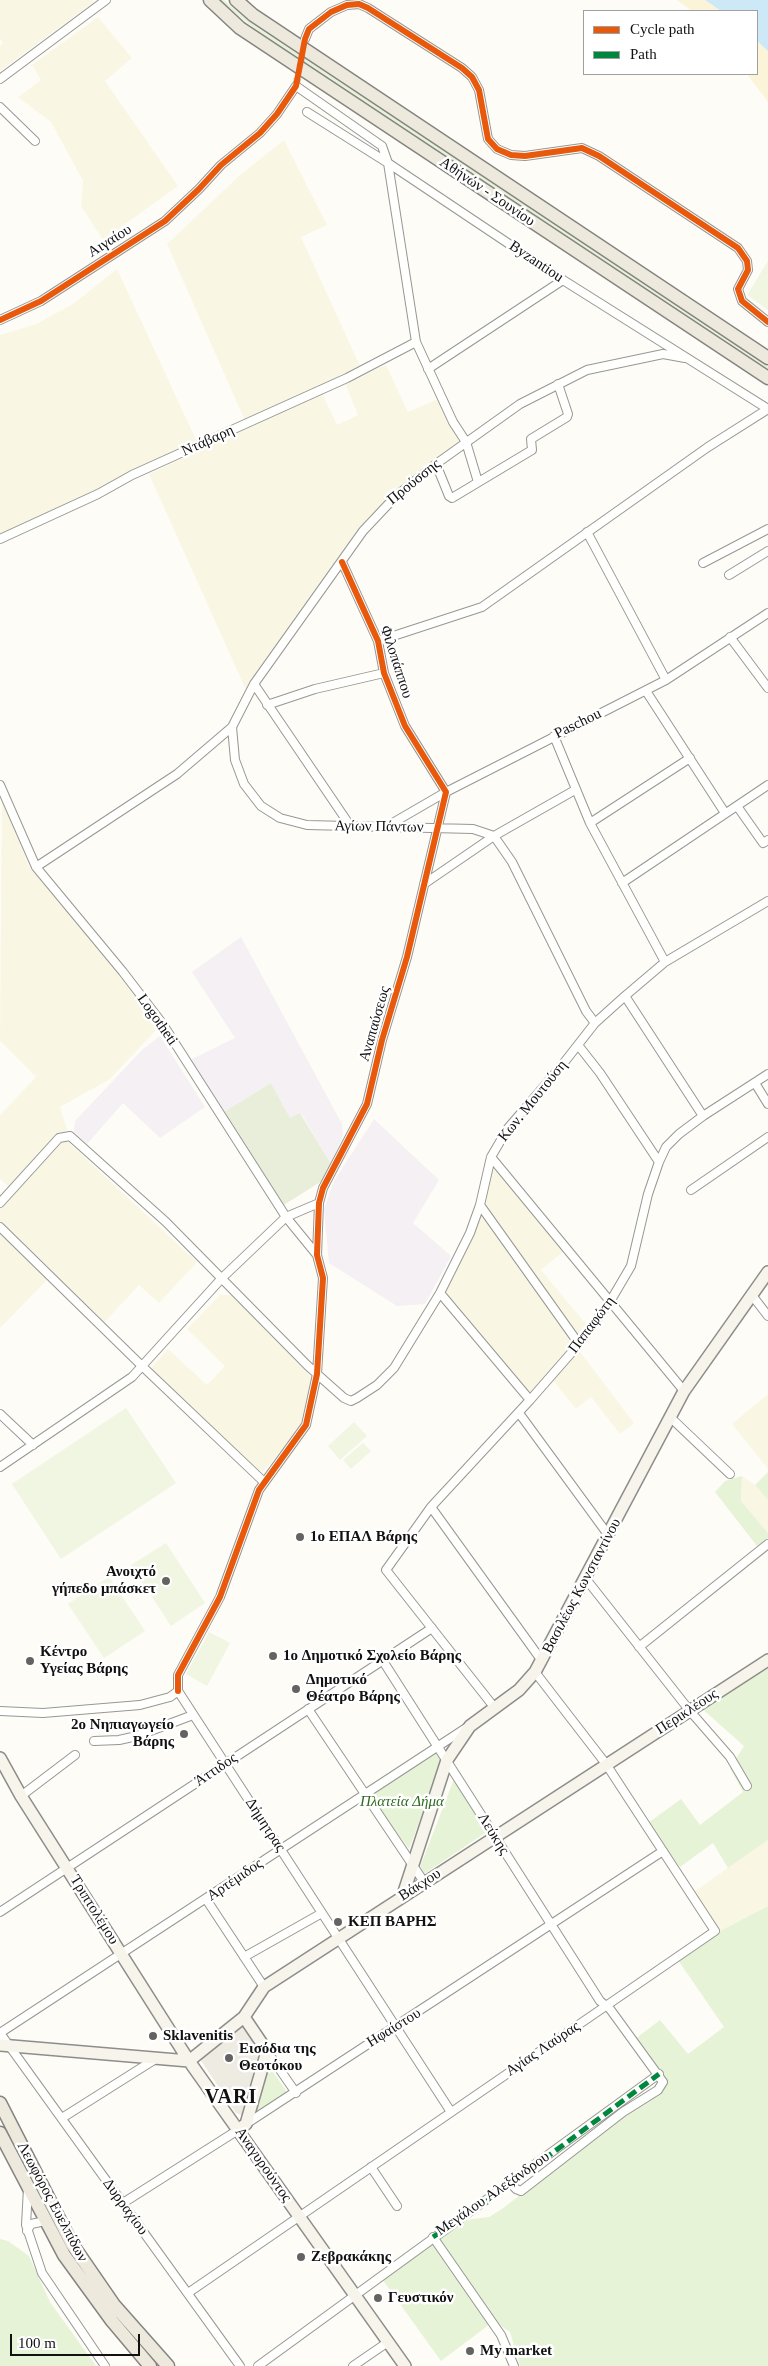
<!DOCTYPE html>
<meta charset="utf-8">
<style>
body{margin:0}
#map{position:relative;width:768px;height:2366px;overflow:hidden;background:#fdfcf7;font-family:"Times New Roman",serif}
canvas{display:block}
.legend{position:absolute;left:583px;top:10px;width:175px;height:65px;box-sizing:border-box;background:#fff;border:1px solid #a0a0a0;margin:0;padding:6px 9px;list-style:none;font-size:15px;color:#111}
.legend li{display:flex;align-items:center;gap:10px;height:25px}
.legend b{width:25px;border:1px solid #a0a0a0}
.scale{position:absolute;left:10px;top:2334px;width:130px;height:22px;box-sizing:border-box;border:2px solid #111;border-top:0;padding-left:6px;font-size:15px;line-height:18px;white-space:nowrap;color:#111;-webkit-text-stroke:4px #fff;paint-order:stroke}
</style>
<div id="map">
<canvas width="768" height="2366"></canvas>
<ul class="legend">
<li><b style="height:6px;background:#e8590c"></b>Cycle path</li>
<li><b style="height:6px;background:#00873e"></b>Path</li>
</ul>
<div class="scale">100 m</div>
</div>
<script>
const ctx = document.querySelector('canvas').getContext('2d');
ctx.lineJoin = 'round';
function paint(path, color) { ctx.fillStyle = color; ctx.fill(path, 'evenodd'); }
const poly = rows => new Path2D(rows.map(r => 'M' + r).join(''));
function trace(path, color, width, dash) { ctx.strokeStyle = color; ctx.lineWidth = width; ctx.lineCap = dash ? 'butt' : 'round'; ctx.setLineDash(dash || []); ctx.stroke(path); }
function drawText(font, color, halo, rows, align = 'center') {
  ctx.font = font + ' "Times New Roman",serif'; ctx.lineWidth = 5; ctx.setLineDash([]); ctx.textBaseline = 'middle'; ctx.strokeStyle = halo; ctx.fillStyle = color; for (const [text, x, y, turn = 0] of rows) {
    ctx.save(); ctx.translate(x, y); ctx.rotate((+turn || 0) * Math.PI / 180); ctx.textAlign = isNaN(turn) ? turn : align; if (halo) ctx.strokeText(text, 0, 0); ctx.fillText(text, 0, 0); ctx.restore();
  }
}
const industrial = poly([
 [241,937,342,1124,343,1135,331,1164,301,1113,290,1118,271,1083,222,1113,190,1060,235,1038,192,972],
 [160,1036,205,1107,160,1138,123,1103,87,1144,74,1132,75,1121,143,1049],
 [374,1119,439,1180,413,1223,451,1256,425,1304,397,1306,329,1263,324,1209,334,1181]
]);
const farmland = poly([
 [0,0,92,0,94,2,0,71,0,46,3,43,0,38],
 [98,17,132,58,105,81,178,186,103,240,81,206,83,181,51,122,18,97,41,80,32,65],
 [284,140,327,225,301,237,361,368,246,423,167,244,240,175],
 [117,269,198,444,0,537,0,335,36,324,73,304],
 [386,365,408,412,438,399,459,441,458,445,375,512,246,690,149,474,322,393,337,425,358,415,345,383],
 [2,795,29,867,119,972,155,1023,157,1029,110,1079,60,1107,67,1130,52,1142,10,1188,0,1179,0,1115,36,1077,0,1041],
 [63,1140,67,1141,197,1262,159,1303,139,1285,102,1325,0,1225,0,1206],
 [491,1170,496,1170,563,1252,541,1270,586,1324,572,1341,634,1423,620,1434,591,1397,576,1409,547,1373,530,1393,445,1293,485,1206,487,1183],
 [0,1233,48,1279,0,1328],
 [220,1295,232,1295,314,1380,305,1421,264,1471,257,1470,150,1369,168,1349,207,1385,225,1366,187,1329],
 [768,1394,768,1469,732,1424],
 [742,1476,755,1485,768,1500,768,1533,741,1501],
 [768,1840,768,1906,718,1932,695,1891]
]);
const green = poly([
 [220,0,224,0,251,23,768,366,768,372,271,43],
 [768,1472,768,1500,755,1485],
 [742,1476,741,1501,768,1533,768,1538,757,1546,715,1492,725,1481],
 [768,1668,768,1840,728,1868,713,1843,680,1867,648,1823,681,1799,700,1825,743,1792,730,1768,744,1746,699,1706],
 [436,1753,442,1761,409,1849,370,1796],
 [454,1779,488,1831,424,1874,420,1867],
 [768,1906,768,2366,520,2366,510,2332,494,2321,441,2361,382,2279,455,2225,472,2219,489,2217,502,2209,627,2111,663,2090,666,2081,635,2039,660,2020,688,2054,724,2027,678,1960,718,1932],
 [269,2066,287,2092,258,2112,254,2105],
 [0,2239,8,2241,29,2256,50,2302,96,2366,0,2366]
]);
const sand = poly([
 [677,0,705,0,721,11,692,11],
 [757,41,768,51,768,102,747,74,757,74]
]);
const cemetery = poly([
 [271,1083,290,1118,300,1113,331,1164,322,1181,282,1206,222,1113]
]);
const pitch = poly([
 [768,261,768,310,747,295],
 [126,1408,176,1483,61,1559,12,1484],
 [354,1422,367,1436,340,1460,328,1446],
 [363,1443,371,1451,351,1469,343,1460],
 [166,1543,205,1603,171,1626,131,1565],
 [109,1577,145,1631,104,1658,68,1604],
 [209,1632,230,1643,207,1686,186,1674]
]);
const plaza = poly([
 [245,2024,260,2048,242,2115,236,2113,200,2059]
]);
const water = poly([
 [705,0,768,0,768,51,757,41,757,11,721,11]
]);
const streetTunnel = poly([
 [296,86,304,46]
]);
const street = poly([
 [305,39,309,29,331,12,347,5,359,4,368,8,462,68,472,77,479,90,488,139,497,149,511,155,525,156,582,148,599,156,738,248,747,261,748,270,738,289,742,301,768,322],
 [0,79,106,0],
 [0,107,35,141],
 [307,112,388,163,563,280,768,409],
 [0,320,41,301,165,221,199,189,221,165,260,133,277,114,296,86,382,146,388,163,416,342,453,422,466,442,478,482],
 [428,369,563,280],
 [436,464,449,496,452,498,532,450,531,439,567,417,568,414,558,384],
 [587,532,666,680],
 [0,539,98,494,132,475,347,378,416,342],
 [703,563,768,529],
 [729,575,768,551],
 [730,637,768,688],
 [378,641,482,607,708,447,768,409],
 [254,684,351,827],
 [646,691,725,813],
 [267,705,315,689,384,673],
 [232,727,235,760,244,784,261,806,280,818,307,825,473,829,494,836,512,862,586,1011,595,1023],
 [554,736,590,823,665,962],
 [0,785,36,867,123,972,162,1023,286,1217,317,1255],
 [737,806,763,843,768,840],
 [590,823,690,758],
 [384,828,446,792,666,680,768,613],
 [36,867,177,774,232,727,254,684,363,531,395,497,436,464,520,404,587,370,663,354,685,358],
 [622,883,768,785],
 [424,884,494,836,575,790],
 [625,996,703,1116],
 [578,1045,600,1073,659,1162],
 [755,1083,768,1104],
 [491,1157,684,1391],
 [691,1190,768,1137],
 [0,1203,59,1138,70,1136,166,1222,308,1366,344,1398,351,1401,357,1398,377,1385,394,1368,440,1293,470,1233,480,1205,491,1157,508,1128,559,1069,595,1023,625,996,665,962,768,901],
 [480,1205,579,1344],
 [0,1227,143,1367,264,1482],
 [440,1293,530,1400],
 [751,1294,768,1316],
 [519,1413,609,1536],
 [0,1414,33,1445],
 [670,1417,730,1474],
 [0,1467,132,1377,222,1278,286,1217,319,1203],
 [431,1507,542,1661],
 [586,1579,690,1711,730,1757,747,1786],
 [639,1647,768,1544],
 [383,1661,600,2001,610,2009,663,2082,658,2090,623,2112,521,2191,516,2189,511,2184],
 [178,1691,178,1675,220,1597,259,1490,306,1425,317,1374,323,1278,317,1255,319,1203,323,1188,367,1104,382,1040,407,957,446,792,405,726,384,673,378,641,342,562],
 [178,1691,451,2112],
 [494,1707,386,1570,431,1507,530,1400,579,1344,611,1300,631,1266,648,1194,659,1162,666,1147,679,1134,703,1116,768,1074],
 [308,1709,424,1882],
 [0,1711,43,1713,140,1705,170,1697,178,1691],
 [94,1741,119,1740,137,1736,193,1715],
 [21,1796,75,1755],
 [206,1899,264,1987],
 [0,1912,432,1628],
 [244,1957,322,1913],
 [0,2033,466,1728],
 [0,2033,240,2366],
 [267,2051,296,2093],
 [62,2118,157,2058],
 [246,2124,663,1851],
 [371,2167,397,2206],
 [28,2188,26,2225,42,2273,105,2366],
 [123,2203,238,2130],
 [27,2231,31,2224,45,2221],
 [433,2237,501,2335,514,2366],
 [188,2293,715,1931,606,1764,535,1672],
 [258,2366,659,2074],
 [353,2366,388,2342]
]);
const secondary = poly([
 [0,1758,21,1796,189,2061,405,2366],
 [403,1895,447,1760,470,1726,519,1690,535,1672,684,1391,768,1272],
 [0,2045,189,2061],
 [189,2061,244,2017,264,1987,768,1660],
 [238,2130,246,2124,267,2051,244,2017]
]);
const primary = poly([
 [210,0,240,28,768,378],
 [236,0,253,15,768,358],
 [0,2103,72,2244,114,2305,168,2366],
 [0,2133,64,2255,112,2321,150,2366]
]);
const quiet = poly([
 [433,2237,493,2197,659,2074]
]);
const cycleway = poly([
 [0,320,41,301,165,221,199,189,221,165,260,133,277,114,296,86,305,39,309,29,331,12,347,5,359,4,368,8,462,68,472,77,479,90,488,139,497,149,511,155,525,156,582,148,599,156,738,248,747,261,748,270,738,289,742,301,768,322],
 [178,1691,178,1675,220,1597,259,1490,306,1425,317,1374,323,1278,317,1255,319,1203,323,1188,367,1104,382,1040,407,957,446,792,405,726,384,673,378,641,342,562]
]);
const markers = [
 [300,1537,5,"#646362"],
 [166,1581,5,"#646362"],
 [273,1656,5,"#646362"],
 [30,1661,5,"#646362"],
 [296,1689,5,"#646362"],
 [184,1734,5,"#646362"],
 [338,1922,5,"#646362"],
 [153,2036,5,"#646362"],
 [229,2058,5,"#646362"],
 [301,2257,5,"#646362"],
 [378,2298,5,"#646362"],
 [470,2351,5,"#646362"]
];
const streetNames = [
 ["Αθήνών - Σουνίου",487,192,34],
 ["Αιγαίου",110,241,-32],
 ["Byzantiou",536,262,34],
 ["Ντάβαρη",208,441,-24],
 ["Προύσσης",414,482,-39],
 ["Φιλοπάππου",396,662,72],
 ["Paschou",578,724,-26],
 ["Αγίων Πάντων",379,827,1],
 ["Logotheti",157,1020,55],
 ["Αναπαύσεως",375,1024,-74],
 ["Κων. Μουτούση",533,1101,-51],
 ["Παπαφώτη",592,1325,-53],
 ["Βασιλέως Κωνσταντίνου",582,1586,-62],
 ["Περικλέους",687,1712,-33],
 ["Άττιδος",216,1770,-34],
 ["Δήμητρας",265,1825,57],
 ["Λεύκης",493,1834,58],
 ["Αρτέμιδος",235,1880,-34],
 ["Βάκχου",420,1885,-33],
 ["Τριπτολέμου",94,1910,58],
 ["Ηφαίστου",394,2028,-32],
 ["Αγίας Λαύρας",543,2049,-34],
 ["Αναγυρούντος",263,2165,55],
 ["Μεγάλου Αλεξάνδρου",493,2194,-35],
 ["Λεωφόρος Ευελπίδων",52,2202,62],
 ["Δυρραχίου",125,2207,54]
];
const poiNames = [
 ["1ο ΕΠΑΛ Βάρης",310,1537],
 ["Ανοιχτό",156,1572,"right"],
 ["γήπεδο μπάσκετ",156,1589,"right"],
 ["Κέντρο",40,1652],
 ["Υγείας Βάρης",40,1669],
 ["1ο Δημοτικό Σχολείο Βάρης",283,1656],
 ["Δημοτικό",306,1680],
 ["Θέατρο Βάρης",306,1697],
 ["2ο Νηπιαγωγείο",174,1725,"right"],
 ["Βάρης",174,1742,"right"],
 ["ΚΕΠ ΒΑΡΗΣ",348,1922],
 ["Sklavenitis",163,2036],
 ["Εισόδια της",239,2049],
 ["Θεοτόκου",239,2066],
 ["Ζεβρακάκης",311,2257],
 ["Γευστικόν",388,2298],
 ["My market",480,2351]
];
const parkNames = [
 ["Πλατεία Δήμα",402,1802]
];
const districtNames = [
 ["VARI",231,2098]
];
paint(industrial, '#f5f0f3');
paint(farmland, '#f9f7e4');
paint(green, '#e7f3d7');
paint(sand, '#fcf4d9');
paint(cemetery, '#e9eedb');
paint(pitch, '#f0f6e1');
paint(plaza, '#edebe2');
paint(water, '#cde8f7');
trace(streetTunnel, '#dad9d4', 8, [8, 4]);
trace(street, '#979795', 10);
trace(secondary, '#8e8d8b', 14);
trace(primary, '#858482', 15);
trace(street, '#fffffe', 8);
trace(secondary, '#f6f4eb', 11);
trace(primary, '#ede9dc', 12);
trace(quiet, '#00873e', 5, [10, 5]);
trace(cycleway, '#e8590c', 6);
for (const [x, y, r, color] of markers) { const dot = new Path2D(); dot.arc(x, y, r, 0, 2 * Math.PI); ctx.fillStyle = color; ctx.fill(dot); trace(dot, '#fff', 2); }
drawText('15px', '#111', '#fff', streetNames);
drawText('bold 15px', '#111', '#fff', poiNames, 'left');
drawText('italic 15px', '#2f6b1f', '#fff', parkNames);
ctx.letterSpacing = '1px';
drawText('bold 20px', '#111', '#fff', districtNames);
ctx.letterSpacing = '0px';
</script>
